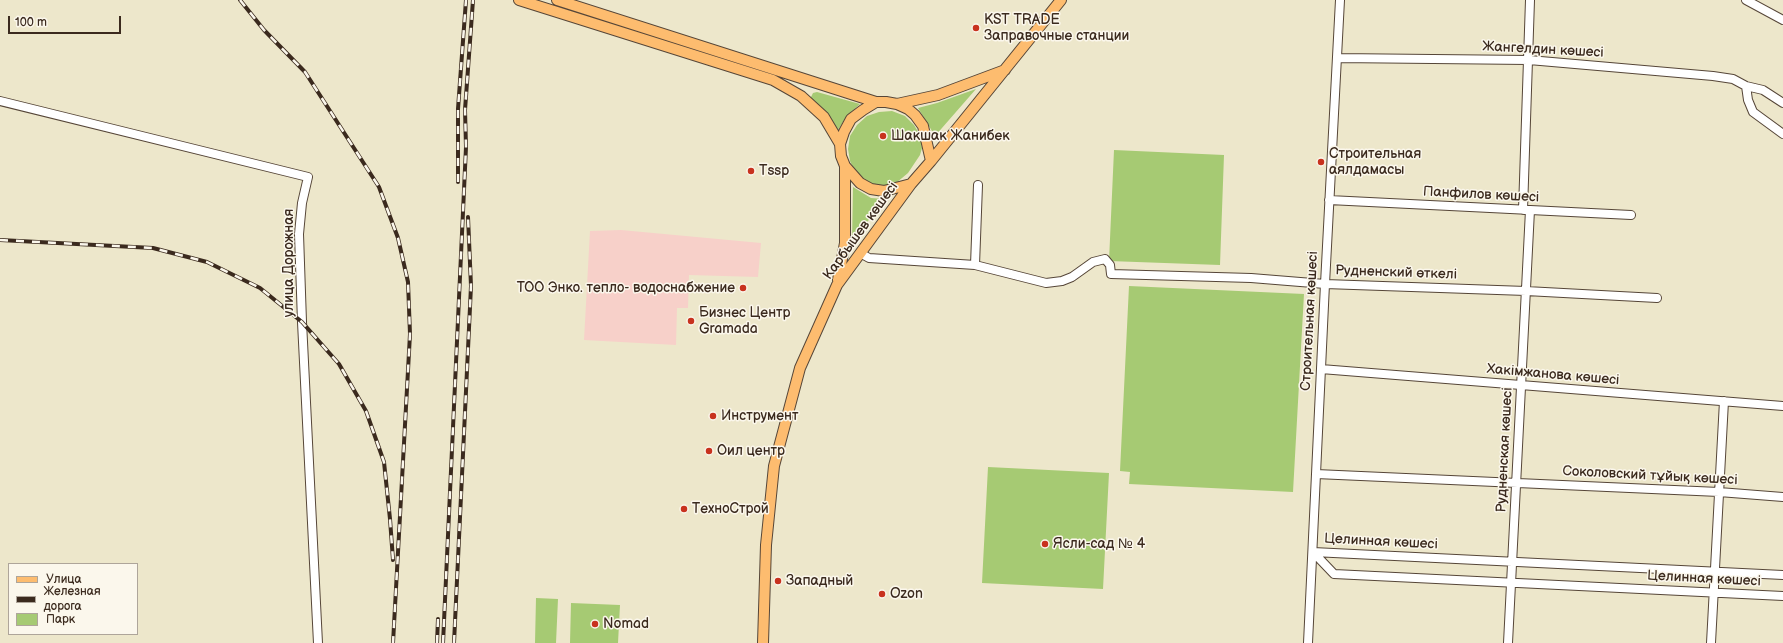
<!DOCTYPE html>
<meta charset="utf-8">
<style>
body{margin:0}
#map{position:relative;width:1783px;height:643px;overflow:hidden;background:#ede7cb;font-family:"Balsamiq Sans",sans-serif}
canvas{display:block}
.legend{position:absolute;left:8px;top:563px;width:130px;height:72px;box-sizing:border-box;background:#fbf7ec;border:1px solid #aea59a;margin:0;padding:5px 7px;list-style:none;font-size:12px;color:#3b2a1e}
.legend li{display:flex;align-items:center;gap:8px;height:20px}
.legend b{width:20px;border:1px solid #aea59a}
.scale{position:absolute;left:8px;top:16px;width:113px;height:18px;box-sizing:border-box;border:2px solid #3b2a1e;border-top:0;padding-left:5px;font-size:12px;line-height:14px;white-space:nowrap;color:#3b2a1e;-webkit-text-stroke:3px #fbf7ec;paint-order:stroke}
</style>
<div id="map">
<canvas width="1783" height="643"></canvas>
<ul class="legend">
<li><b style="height:5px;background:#fdbc6f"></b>Улица</li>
<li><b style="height:5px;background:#3b2a1e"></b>Железная дорога</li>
<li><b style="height:11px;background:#a6ca73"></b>Парк</li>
</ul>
<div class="scale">100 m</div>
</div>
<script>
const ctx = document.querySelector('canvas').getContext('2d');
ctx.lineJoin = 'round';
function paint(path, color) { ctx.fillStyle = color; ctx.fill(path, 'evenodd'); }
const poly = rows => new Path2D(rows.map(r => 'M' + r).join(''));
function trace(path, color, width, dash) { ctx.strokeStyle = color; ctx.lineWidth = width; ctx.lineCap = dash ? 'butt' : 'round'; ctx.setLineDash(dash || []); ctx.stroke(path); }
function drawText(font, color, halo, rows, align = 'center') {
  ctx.font = font + ' "Balsamiq Sans",sans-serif'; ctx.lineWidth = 3; ctx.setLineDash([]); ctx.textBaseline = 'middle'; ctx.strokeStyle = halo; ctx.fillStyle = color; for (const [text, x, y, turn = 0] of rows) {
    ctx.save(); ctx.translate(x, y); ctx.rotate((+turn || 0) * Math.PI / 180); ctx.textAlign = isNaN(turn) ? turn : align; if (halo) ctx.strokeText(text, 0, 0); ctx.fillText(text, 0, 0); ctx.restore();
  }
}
const built = poly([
 [621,230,761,243,758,277,689,275,688,308,677,308,676,345,584,340,590,231]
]);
const green = poly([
 [976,89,935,136,918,108,937,103],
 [817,92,860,104,846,117,838,130,810,99,813,93],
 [892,111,905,116,914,125,920,135,922,148,920,155,908,173,896,183,887,186,875,185,864,180,855,172,850,161,848,149,850,136,857,125,867,116,879,112],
 [1114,150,1224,155,1220,265,1109,261],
 [853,187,871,198,884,199,852,243],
 [1129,286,1304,294,1293,492,1129,484,1130,472,1120,471],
 [988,467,1109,473,1103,589,982,583],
 [536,598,558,599,556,643,535,643],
 [571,603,620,605,618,643,570,643]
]);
const minor = poly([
 [1746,0,1783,20],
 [1337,58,1529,60,1713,76,1733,79,1746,86,1763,90,1783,103],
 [1746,86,1748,100,1753,112,1783,134],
 [0,101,308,177,302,203,299,234,302,322,318,643],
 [1329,200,1631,215],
 [1523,210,1530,0],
 [860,253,869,258,975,265,978,185],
 [975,265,1046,283,1062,281,1072,277,1093,262,1105,259,1110,265,1111,274,1251,278,1325,284,1526,291,1657,298],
 [1321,369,1783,406],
 [1316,474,1719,492,1783,497],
 [1313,552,1334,574,1783,596],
 [1313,552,1783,575],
 [1308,643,1325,284,1340,0],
 [1508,643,1530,210],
 [1711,643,1724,401]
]);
const major = poly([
 [519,0,773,80,801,96,824,117,840,144],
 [557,0,876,102],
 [897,104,938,95,1005,70],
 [931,161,1061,0],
 [838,280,845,243,845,166,841,156,840,144,844,132,851,119,863,110,876,102,886,102,897,104,908,109,915,115,923,126,931,161,911,184,884,191,871,189,860,183,845,166],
 [763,643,766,545,774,466,800,368,837,285,911,184]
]);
const rail = poly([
 [240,0,264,30,305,72,379,187,398,238,408,282,410,334,393,643],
 [458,182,458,109,466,0],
 [0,240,153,248,207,262,260,288,302,322,339,364,366,411,384,462,390,519,393,560],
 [437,643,438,619],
 [443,643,466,147,465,110,473,0],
 [454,643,471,286,468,217]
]);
const markers = [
 [976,28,4,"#c8321e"],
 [883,136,4,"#c8321e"],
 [1321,162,4,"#c8321e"],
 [751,171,4,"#c8321e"],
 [743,288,4,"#c8321e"],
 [691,321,4,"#c8321e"],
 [713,416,4,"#c8321e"],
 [709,451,4,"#c8321e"],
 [684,509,4,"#c8321e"],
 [1045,544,4,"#c8321e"],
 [778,581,4,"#c8321e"],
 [882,594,4,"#c8321e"],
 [595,624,4,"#c8321e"]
];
const poiNames = [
 ["KST TRADE",984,20],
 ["Заправочные станции",984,36],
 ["Шакшак Жанибек",891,136],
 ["Строительная",1329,154],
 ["аялдамасы",1329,170],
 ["Tssp",759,171],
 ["ТОО Энко. тепло- водоснабжение",735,288,"right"],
 ["Бизнес Центр",699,313],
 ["Gramada",699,329],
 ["Инструмент",721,416],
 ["Оил центр",717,451],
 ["ТехноСтрой",692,509],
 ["Ясли-сад № 4",1053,544],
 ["Западный",786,581],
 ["Ozon",890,594],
 ["Nomad",603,624]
];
const streetNames = [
 ["Жангелдин көшесі",1543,50,3],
 ["Панфилов көшесі",1481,195,3],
 ["Карбышев көшесі",861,231,-54],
 ["улица Дорожная",289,263,-90],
 ["Рудненский өткелі",1396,273,2],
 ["Строительная көшесі",1310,321,-87],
 ["Хакімжанова көшесі",1553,375,5],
 ["Рудненская көшесі",1505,450,-87],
 ["Соколовский тұйық көшесі",1650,476,3],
 ["Целинная көшесі",1381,542,3],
 ["Целинная көшесі",1704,579,3]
];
paint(built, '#f7d0c9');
paint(green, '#a6ca73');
trace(minor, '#564638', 10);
trace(major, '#564638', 12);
trace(minor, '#fff', 8);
trace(major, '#fdbc6f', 10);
trace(rail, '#3b2a1e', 4);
trace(rail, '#fbf7ec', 2.5, [8]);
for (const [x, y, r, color] of markers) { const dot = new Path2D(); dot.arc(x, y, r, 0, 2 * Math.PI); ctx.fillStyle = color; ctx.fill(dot); trace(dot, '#fbf7ec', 1.5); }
drawText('14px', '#3b2a1e', '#fbf7ec', poiNames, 'left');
drawText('14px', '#3b2a1e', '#fbf7ec', streetNames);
</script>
